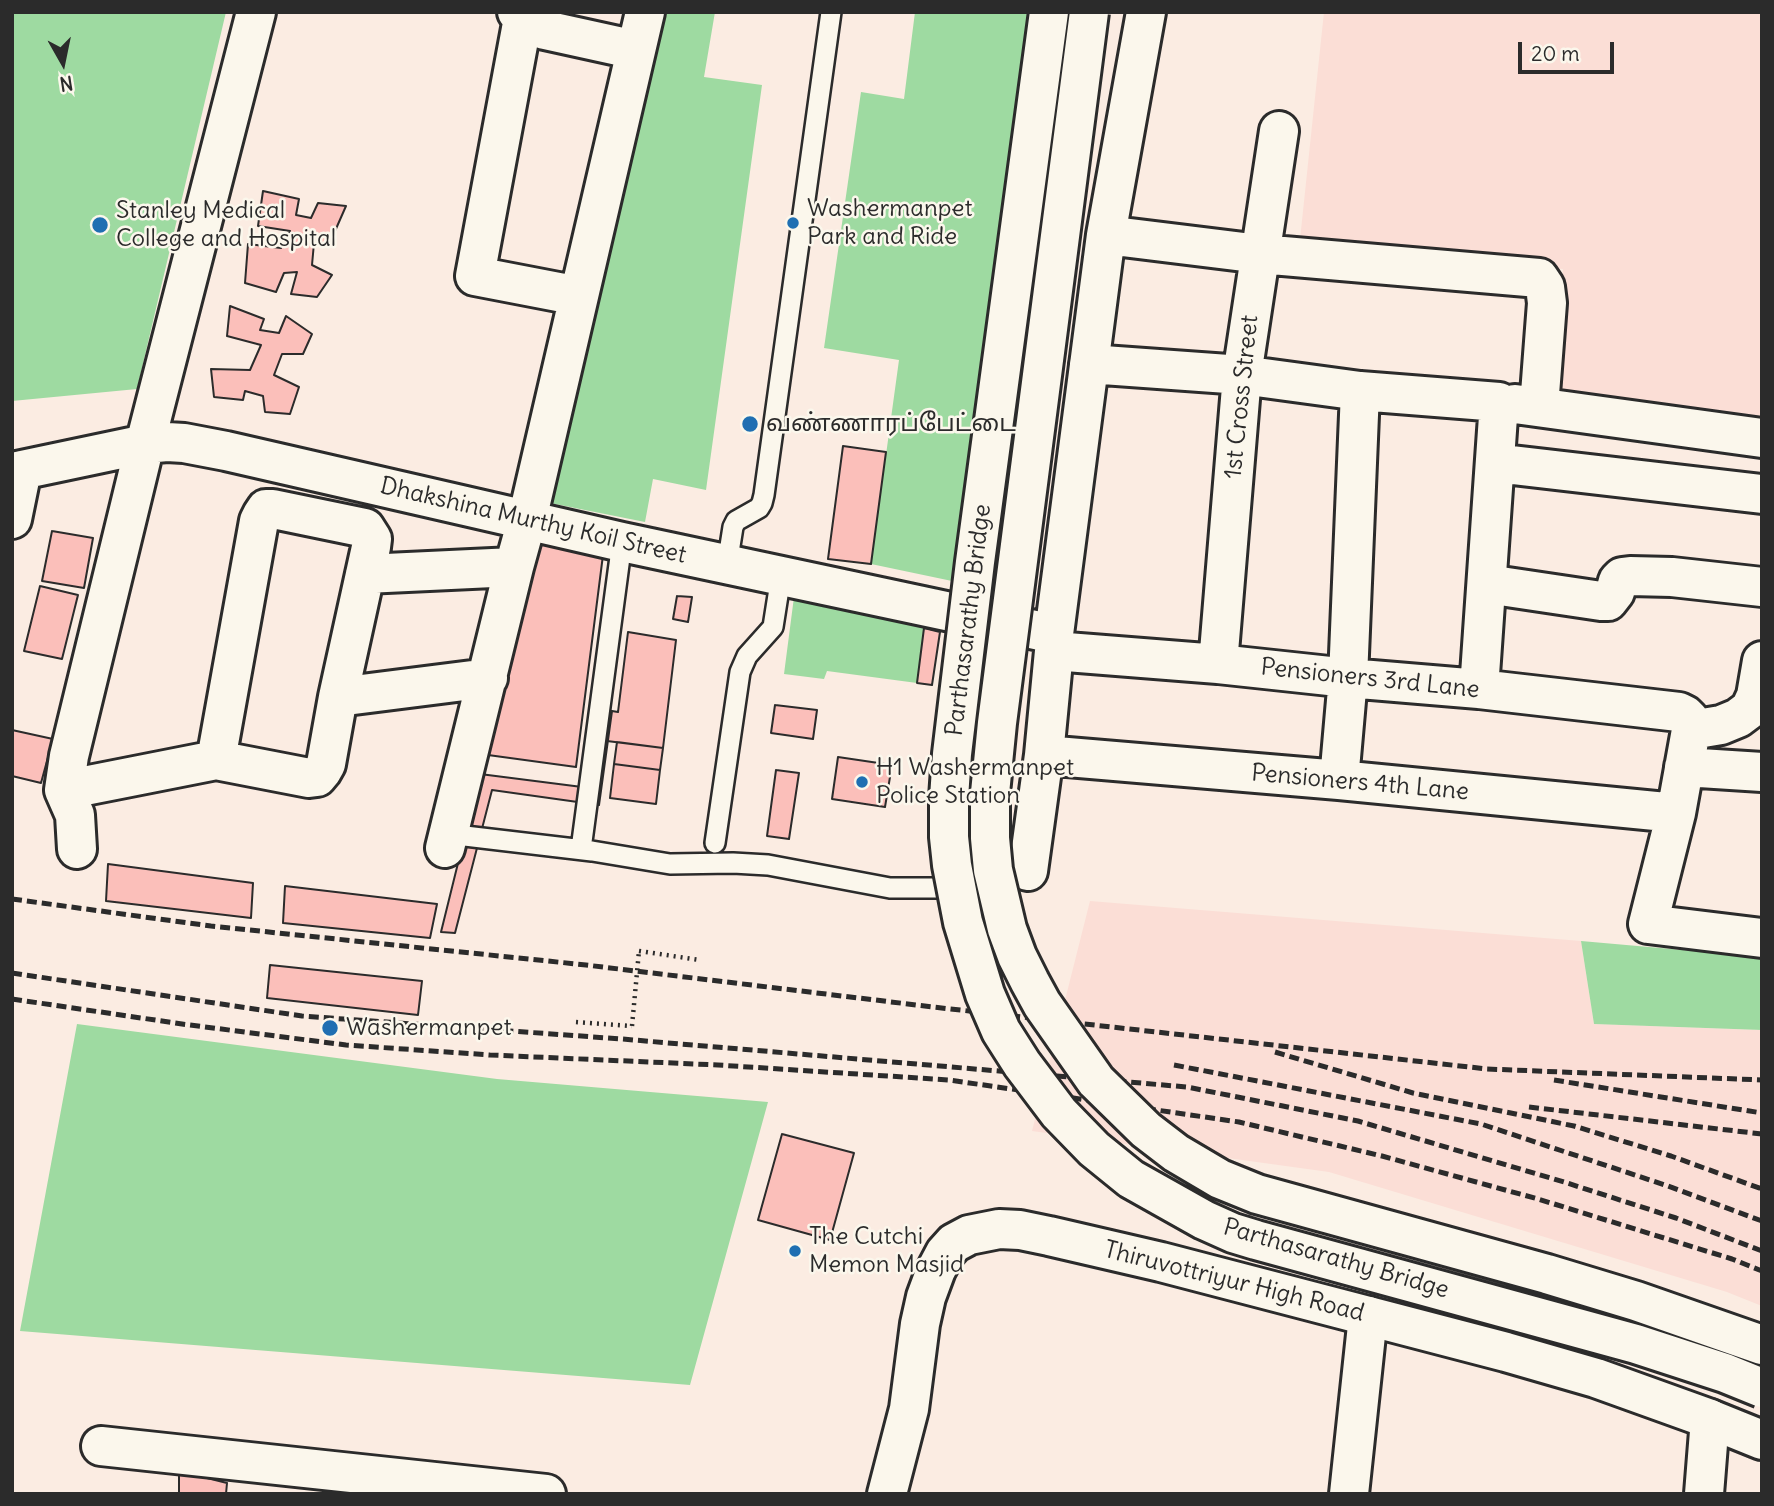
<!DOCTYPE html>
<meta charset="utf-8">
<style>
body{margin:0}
#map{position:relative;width:1774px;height:1506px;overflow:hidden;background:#fbece2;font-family:Delius,sans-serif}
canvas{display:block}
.frame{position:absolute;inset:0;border:14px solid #2b2b2b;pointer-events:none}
.north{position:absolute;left:28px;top:28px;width:70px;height:70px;-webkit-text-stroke:5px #fbf7ec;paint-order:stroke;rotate:171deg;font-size:19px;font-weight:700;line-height:28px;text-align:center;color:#2b2b2b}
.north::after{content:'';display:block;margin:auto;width:24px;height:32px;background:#2b2b2b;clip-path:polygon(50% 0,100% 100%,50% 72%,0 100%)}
.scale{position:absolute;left:1518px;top:42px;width:96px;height:32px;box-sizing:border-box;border:4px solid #2b2b2b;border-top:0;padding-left:9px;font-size:21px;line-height:24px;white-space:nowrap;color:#2b2b2b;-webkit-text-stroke:5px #fbf7ec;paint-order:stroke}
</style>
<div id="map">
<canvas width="1774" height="1506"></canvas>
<div class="frame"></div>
<div class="north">N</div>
<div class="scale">20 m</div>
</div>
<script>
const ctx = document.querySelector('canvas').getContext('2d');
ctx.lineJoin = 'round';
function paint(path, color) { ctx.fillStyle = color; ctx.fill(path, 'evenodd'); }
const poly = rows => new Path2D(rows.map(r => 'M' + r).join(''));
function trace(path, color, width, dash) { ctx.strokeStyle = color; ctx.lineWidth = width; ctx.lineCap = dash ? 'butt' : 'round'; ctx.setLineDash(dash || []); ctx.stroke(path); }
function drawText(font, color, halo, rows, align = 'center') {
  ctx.font = font + ' Delius,"Noto Sans Tamil",sans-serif'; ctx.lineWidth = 5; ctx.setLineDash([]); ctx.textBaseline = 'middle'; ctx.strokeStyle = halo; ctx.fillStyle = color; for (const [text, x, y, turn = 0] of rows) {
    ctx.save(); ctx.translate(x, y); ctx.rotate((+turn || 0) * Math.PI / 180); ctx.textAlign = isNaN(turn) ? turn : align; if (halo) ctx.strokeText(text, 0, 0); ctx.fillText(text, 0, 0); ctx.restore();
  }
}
const built = poly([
 [1324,12,1762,12,1762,430,1552,387,1563,269,1299,249],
 [1090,901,1581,941,1594,1024,1762,1030,1762,1306,1727,1292,1329,1172,1032,1131]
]);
const green = poly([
 [12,12,226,12,137,389,12,401],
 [656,12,715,12,704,77,762,85,706,490,653,479,645,522,545,502],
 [915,12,1028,12,952,581,871,564,899,360,824,348,861,92,904,99],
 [794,597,924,628,917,683,827,671,824,679,784,674],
 [1581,941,1762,957,1762,1030,1594,1024],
 [77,1024,497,1079,768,1102,690,1385,20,1331]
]);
const building = poly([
 [263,191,299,199,296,215,311,218,318,203,346,206,328,247,314,243,312,265,332,275,317,297,291,294,297,272,284,273,276,292,245,283,248,244,281,248,290,231,258,226,263,191],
 [230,306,264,319,260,330,279,333,286,316,312,334,303,354,282,354,274,375,299,387,290,414,265,412,263,396,245,391,243,400,214,397,211,369,250,370,261,345,227,336,230,306],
 [843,446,886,452,871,564,828,559,843,446],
 [52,531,93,538,84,588,42,581,52,531],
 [536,542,603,555,576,767,488,755,536,542],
 [40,586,78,595,62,659,24,651,40,586],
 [677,596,692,597,688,622,673,619,677,596],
 [924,628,940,632,932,685,917,683,924,628],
 [628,632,676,640,663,748,607,741,612,711,618,712,628,632],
 [775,705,817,710,813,739,771,733,775,705],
 [594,709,612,711,599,805,492,790,455,933,441,932,480,774,582,787,594,709],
 [12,730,53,739,41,783,12,776,12,730],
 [617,742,663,748,660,770,614,764,617,742],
 [838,757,892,765,885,807,832,799,838,757],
 [614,764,660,770,656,804,610,798,614,764],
 [776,770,799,773,789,839,767,836,776,770],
 [108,864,253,883,251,918,106,901,108,864],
 [285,886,437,904,430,938,283,923,285,886],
 [270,965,422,981,418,1015,267,998,270,965],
 [782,1134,854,1153,830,1240,758,1220,782,1134],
 [179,1471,227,1483,226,1494,179,1494,179,1471]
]);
const path = poly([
 [639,951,700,960],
 [576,1022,632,1026]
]);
const service = poly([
 [727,565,733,527,736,521,759,508,762,503,764,495,831,12],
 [448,834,592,851,670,864,733,863,768,865,890,888,953,888,1002,878],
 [715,843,740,672,747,656,773,627,781,576],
 [581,849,622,542]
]);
const minor = poly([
 [517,12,530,24,545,30,636,50],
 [523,18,475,276,579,296],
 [1106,235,1260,254,1539,278,1545,287,1547,303,1539,407],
 [1089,364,1242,375,1360,391,1499,402,1479,689],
 [1515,404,1762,438],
 [1495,463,1762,494],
 [12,472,145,444,167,442,184,443,226,451,622,542,1054,634],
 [12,519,22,470],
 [365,574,514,567],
 [1487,584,1601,601,1608,601,1615,592,1618,581,1622,577,1630,576,1672,577,1762,587],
 [1054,651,1218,664,1348,678,1479,689,1679,712,1685,715,1689,719,1691,730,1676,813,1648,924,1762,938],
 [1218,664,1242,375,1279,131],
 [338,697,488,678],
 [1691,730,1721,725,1738,718,1750,709,1756,696,1762,661],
 [1044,755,1339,780,1676,813],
 [1684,767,1762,772],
 [1339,780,1348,678,1360,391],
 [64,790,216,760,309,778,317,777,322,771,326,764,338,697,371,547,372,539,365,528,273,509,266,509,262,515,259,521,216,760],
 [445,848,514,567,527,520,645,12],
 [77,849,75,815,64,790,69,756,145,444,256,12],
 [1028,871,1044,755,1054,651,1054,634,1106,235,1146,12],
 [101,1446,546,1494],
 [1349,1494,1368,1316],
 [1704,1494,1710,1419]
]);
const secondary = poly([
 [887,1494,909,1409,920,1324,926,1297,936,1270,945,1253,954,1243,969,1235,999,1229,1020,1230,1049,1236,1161,1262,1506,1352,1596,1378,1710,1419,1762,1440]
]);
const rail = poly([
 [12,899,211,926,586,965,933,1007,1487,1069,1762,1080],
 [12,973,302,1016,622,1039,1187,1087,1358,1121,1564,1182,1676,1218,1762,1251],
 [12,999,182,1024,346,1045,490,1055,718,1065,949,1080,1239,1122,1382,1156,1538,1199,1732,1259,1762,1271],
 [1275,1052,1413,1093,1574,1126,1671,1156,1762,1189],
 [1174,1065,1481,1124,1668,1186,1762,1221],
 [1554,1080,1762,1113],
 [1529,1107,1762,1134]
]);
const pathBridge = poly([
 [632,1026,639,951]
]);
const secondaryBridge = poly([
 [1049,12,975,562,952,754,949,798,949,837,952,865,963,922,985,994,1001,1031,1022,1064,1059,1113,1094,1149,1131,1179,1204,1220,1233,1233,1256,1240,1636,1344,1725,1373,1762,1388],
 [1089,12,997,723,990,793,990,838,993,870,1007,929,1017,956,1030,982,1042,1004,1096,1081,1146,1130,1176,1153,1220,1179,1257,1194,1547,1274,1636,1301,1762,1345]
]);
const markers = [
 [793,223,7,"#1f6fb2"],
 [100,225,9,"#1f6fb2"],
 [750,424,9,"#1f6fb2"],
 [862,782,7,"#1f6fb2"],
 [330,1028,9,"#1f6fb2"],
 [795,1251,7,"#1f6fb2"]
];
const poiNames = [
 ["Washermanpet",807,209],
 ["Park and Ride",807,237],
 ["Stanley Medical",116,211],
 ["College and Hospital",116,239],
 ["வண்ணாரப்பேட்டை",766,424],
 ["H1 Washermanpet",876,768],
 ["Police Station",876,796],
 ["Washermanpet",346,1028],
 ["The Cutchi",809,1237],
 ["Memon Masjid",809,1265]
];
const streetNames = [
 ["1st Cross Street",1242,397,-84],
 ["Dhakshina Murthy Koil Street",533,521,13],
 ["Parthasarathy Bridge",969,620,-83],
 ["Pensioners 3rd Lane",1370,679,6],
 ["Pensioners 4th Lane",1360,783,5],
 ["Parthasarathy Bridge",1336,1259,16],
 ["Thiruvottriyur High Road",1234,1282,14]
];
paint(built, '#fbded6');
paint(green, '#9edaa1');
paint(building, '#fbbfba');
trace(building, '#2b2b2b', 2);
trace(service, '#2b2b2b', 24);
trace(minor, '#2b2b2b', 44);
trace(secondary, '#2b2b2b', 44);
trace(path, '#2b2b2b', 4.5, [2, 5]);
trace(service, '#fbf7ec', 19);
trace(minor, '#fbf7ec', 38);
trace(secondary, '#fbf7ec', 38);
trace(rail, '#2b2b2b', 5, [10, 5]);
trace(secondaryBridge, '#2b2b2b', 44, []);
trace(pathBridge, '#2b2b2b', 4.5, [2, 5]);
trace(secondaryBridge, '#fbf7ec', 38);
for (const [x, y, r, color] of markers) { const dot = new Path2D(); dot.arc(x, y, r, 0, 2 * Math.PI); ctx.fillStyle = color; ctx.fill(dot); trace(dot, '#fbf7ec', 2.5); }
drawText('24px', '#2b2b2b', '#fbf7ec', poiNames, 'left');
drawText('24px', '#2b2b2b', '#fbf7ec', streetNames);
</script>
